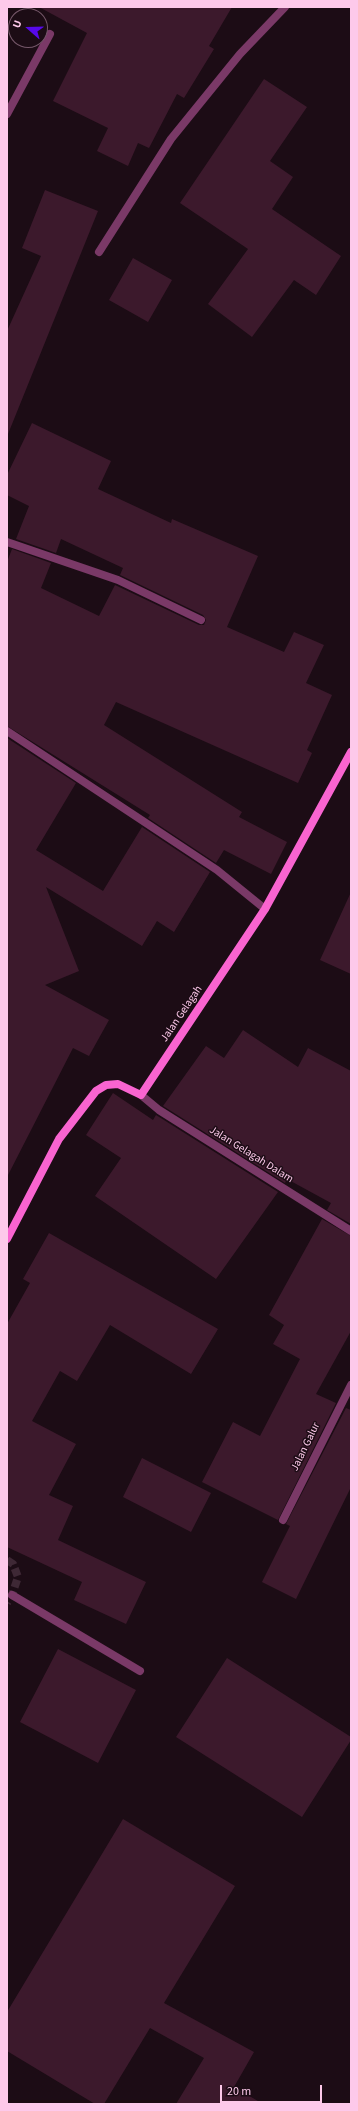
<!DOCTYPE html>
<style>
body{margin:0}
#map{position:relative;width:358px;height:2111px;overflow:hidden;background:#1c0c15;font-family:"Source Sans 3",sans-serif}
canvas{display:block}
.frame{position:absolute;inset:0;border:8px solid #fdc9ea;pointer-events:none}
.north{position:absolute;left:8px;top:8px;width:40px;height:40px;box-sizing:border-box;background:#1c0c15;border:1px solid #76586a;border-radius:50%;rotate:290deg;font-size:11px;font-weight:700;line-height:16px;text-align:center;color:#fdc9ea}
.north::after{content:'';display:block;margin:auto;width:14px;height:18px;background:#5709ea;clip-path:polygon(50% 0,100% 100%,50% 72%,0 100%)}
.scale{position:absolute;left:220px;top:2085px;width:102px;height:18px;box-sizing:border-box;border:2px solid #fdc9ea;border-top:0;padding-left:5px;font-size:12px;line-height:14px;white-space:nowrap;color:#fdc9ea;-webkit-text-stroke:3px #1c0c15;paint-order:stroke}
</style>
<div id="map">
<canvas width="358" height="2111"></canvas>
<div class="frame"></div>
<div class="north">U</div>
<div class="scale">20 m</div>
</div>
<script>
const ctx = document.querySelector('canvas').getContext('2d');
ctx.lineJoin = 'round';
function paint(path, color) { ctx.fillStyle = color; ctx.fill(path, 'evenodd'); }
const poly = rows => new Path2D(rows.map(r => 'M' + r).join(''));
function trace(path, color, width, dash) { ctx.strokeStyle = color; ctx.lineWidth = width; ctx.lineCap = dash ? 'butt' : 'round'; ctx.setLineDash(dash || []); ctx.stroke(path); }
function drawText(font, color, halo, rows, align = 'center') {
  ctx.font = font + ' "Source Sans 3",sans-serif'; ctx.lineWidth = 3; ctx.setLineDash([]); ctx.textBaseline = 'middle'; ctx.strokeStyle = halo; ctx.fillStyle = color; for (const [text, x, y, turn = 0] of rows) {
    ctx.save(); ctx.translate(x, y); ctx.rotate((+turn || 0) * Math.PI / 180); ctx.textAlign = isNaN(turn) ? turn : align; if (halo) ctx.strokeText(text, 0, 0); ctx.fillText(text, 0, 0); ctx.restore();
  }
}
const building = poly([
 [39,7,232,7,209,46,214,49,184,98,177,94,149,148,138,143,128,166,97,151,108,128,53,101,87,33],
 [264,79,307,107,270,161,293,177,272,209,341,256,316,295,294,280,252,337,208,304,248,249,180,203],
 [45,190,98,211,8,434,7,331,41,256,22,248],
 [133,258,172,280,148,322,109,300],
 [32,423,111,461,98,489,171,523,172,519,258,556,227,627,284,652,294,632,324,645,306,683,332,695,307,750,312,753,298,783,116,702,104,725,242,812,239,817,287,842,271,874,224,850,216,863,148,818,150,815,7,726,7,562,12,549,51,563,41,588,99,616,115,585,199,625,204,625,206,620,203,615,120,575,123,568,61,539,56,553,16,539,29,506,7,495,7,475],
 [7,738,76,783,36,850,103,891,142,827,210,872,174,932,157,921,142,946,46,887,79,971,45,985,109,1020,89,1056,73,1048,7,1177],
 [351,892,351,974,320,960],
 [243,1030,298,1067,308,1048,351,1071,351,1224,327,1210,331,1203,287,1179,285,1183,163,1106,206,1046,224,1058],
 [113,1093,153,1120,156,1115,278,1192,216,1279,95,1196,121,1158,86,1135],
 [322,1219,351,1236,351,1331,316,1394,336,1403,278,1520,202,1482,233,1422,260,1436,300,1359,273,1344,284,1325,269,1315],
 [49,1233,218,1329,191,1374,110,1325,77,1381,60,1371,32,1421,76,1444,49,1495,73,1506,58,1540,146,1582,126,1624,74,1600,82,1582,7,1547,7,1324,30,1283,23,1279],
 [346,1408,351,1410,351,1487,296,1599,262,1582,290,1526,286,1524],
 [142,1458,211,1493,191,1532,123,1497],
 [58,1649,136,1690,98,1763,20,1722],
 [227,1658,351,1737,351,1740,302,1817,176,1737],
 [123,1819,235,1886,164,2003,254,2052,234,2087,263,2104,176,2104,204,2058,150,2028,104,2104,95,2104,7,2051,7,2012]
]);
const streetTunnel = poly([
 [7,1560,13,1564,18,1577,12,1595,7,1603]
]);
const street = poly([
 [7,114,50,34],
 [99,252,171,139,240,54,285,7],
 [7,542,118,580,201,620],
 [7,731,217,870,265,909],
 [141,1095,159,1110,351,1231],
 [283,1520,351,1385],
 [12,1595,140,1671]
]);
const secondary = poly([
 [7,1239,59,1139,96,1091,106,1085,118,1084,141,1095,265,909,351,752]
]);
const streetNames = [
 ["Jalan Gelagah",182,1014,-56],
 ["Jalan Gelagah Dalam",251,1155,32],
 ["Jalan Galur",306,1447,-64]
];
paint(building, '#3c192c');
trace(streetTunnel, '#3e2835', 8, [8, 4]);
trace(street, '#7a3967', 8);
trace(secondary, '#f964d0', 8);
drawText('11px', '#fdc9ea', '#1c0c15', streetNames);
</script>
